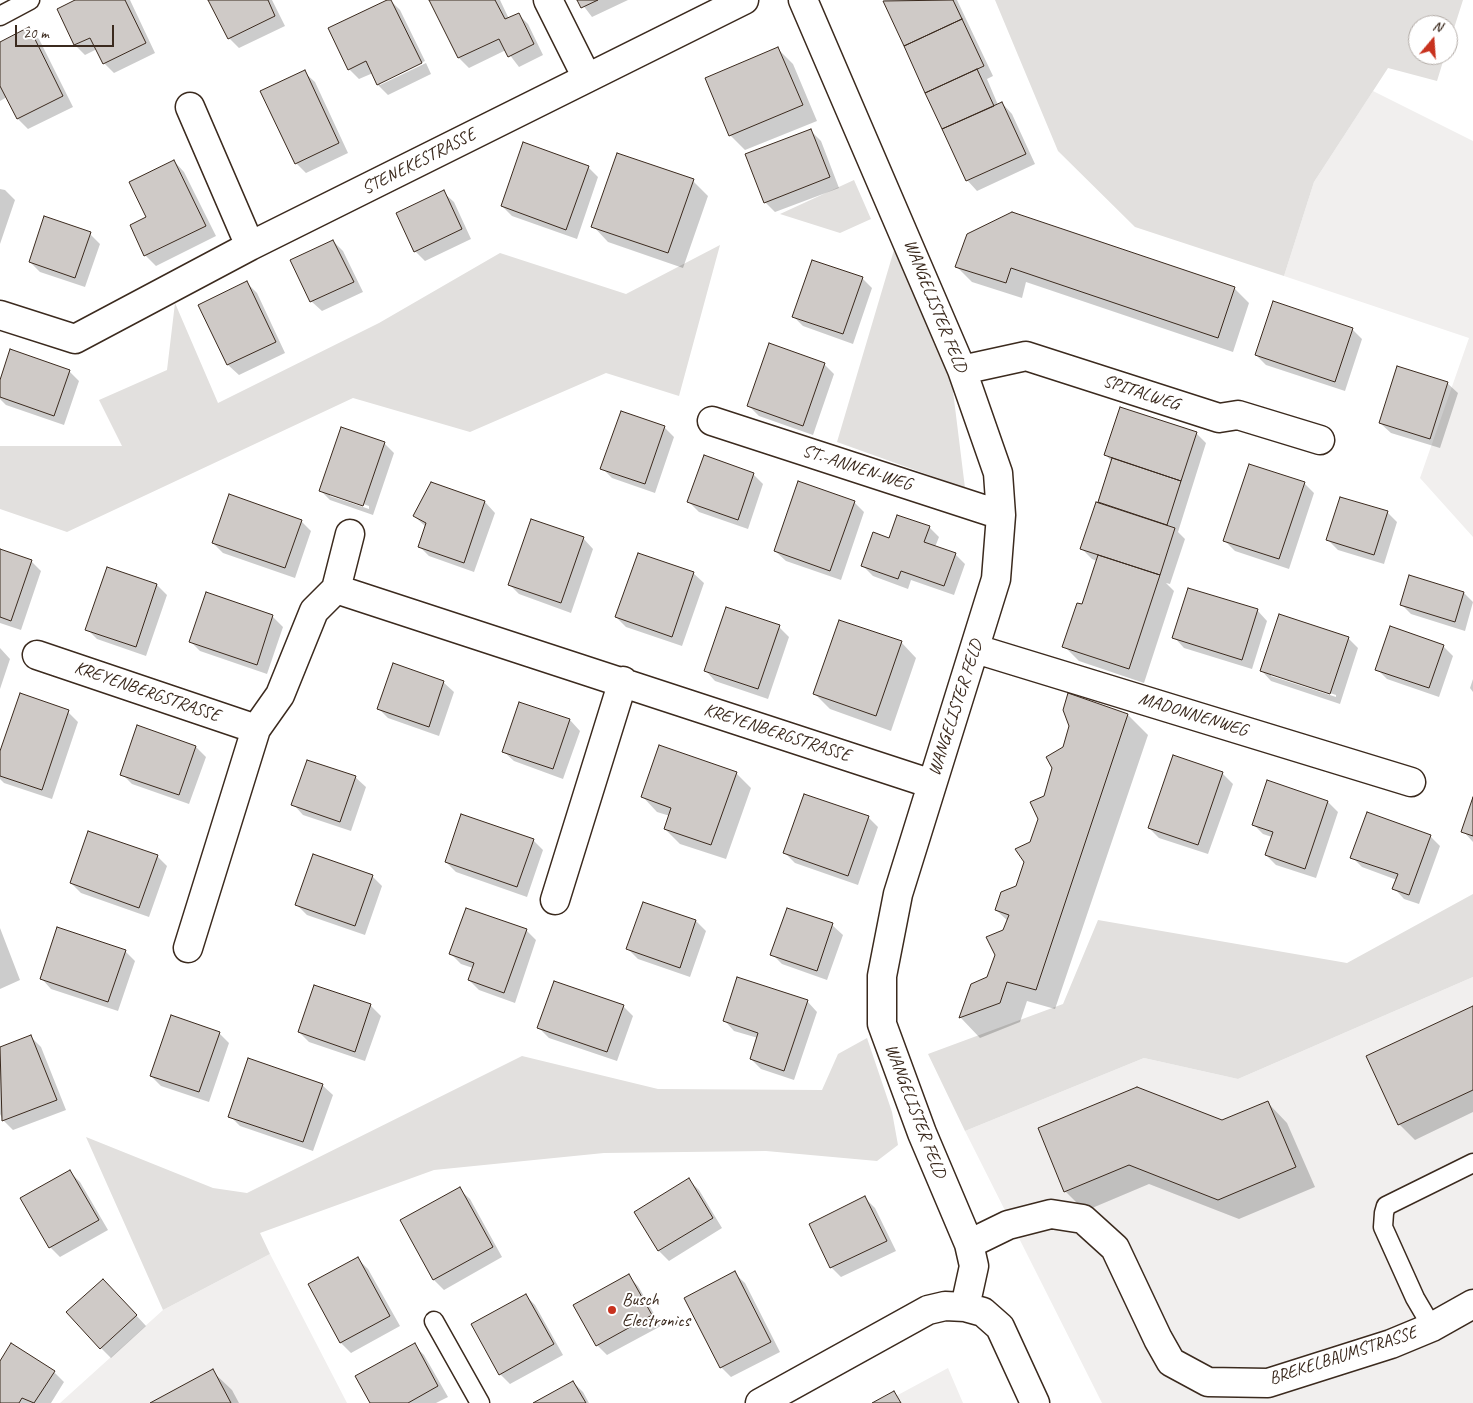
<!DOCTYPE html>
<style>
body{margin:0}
#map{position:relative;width:1473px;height:1403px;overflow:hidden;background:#fff;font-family:Caveat,sans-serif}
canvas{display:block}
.north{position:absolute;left:1408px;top:15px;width:50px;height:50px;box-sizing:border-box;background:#fff;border:1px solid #b1aaa5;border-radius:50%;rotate:18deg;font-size:14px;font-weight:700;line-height:20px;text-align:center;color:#3b2a1e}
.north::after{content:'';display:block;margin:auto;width:18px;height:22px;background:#c8321e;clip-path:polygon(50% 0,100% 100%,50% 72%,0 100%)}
.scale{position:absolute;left:15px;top:25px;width:99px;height:22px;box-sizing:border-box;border:2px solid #3b2a1e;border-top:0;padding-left:6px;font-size:15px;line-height:18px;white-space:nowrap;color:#3b2a1e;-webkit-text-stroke:4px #fff;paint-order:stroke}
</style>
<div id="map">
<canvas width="1473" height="1403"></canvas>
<div class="north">N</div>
<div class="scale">20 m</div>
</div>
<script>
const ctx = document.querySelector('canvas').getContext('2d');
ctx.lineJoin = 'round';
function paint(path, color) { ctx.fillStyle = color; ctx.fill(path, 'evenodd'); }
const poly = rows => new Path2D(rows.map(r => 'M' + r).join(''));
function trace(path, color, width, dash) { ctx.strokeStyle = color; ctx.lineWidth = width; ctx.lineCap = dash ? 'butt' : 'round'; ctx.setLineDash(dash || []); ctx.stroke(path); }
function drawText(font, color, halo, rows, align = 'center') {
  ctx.font = font + ' Caveat,sans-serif'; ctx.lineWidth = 4; ctx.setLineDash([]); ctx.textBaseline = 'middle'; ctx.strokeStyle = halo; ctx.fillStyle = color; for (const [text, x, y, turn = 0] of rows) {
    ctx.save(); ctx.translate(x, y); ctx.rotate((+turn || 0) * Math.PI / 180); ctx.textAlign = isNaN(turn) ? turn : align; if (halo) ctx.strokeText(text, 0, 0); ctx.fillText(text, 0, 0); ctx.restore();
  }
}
const built = poly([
 [1373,91,1473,141,1473,537,1420,478,1469,338,1284,276,1314,182],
 [1473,977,1473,1403,1102,1403,965,1131,1144,1058,1238,1079],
 [270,1254,347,1403,60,1403,163,1310],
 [948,1368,963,1403,883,1403]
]);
const green = poly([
 [995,0,1463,0,1448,47,1448,25,1418,25,1418,55,1445,55,1437,81,1388,68,1314,182,1284,276,1135,227,1058,151],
 [854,180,871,219,840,233,780,214],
 [720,245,679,396,606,373,470,432,353,398,67,532,0,509,0,446,122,446,99,400,167,370,175,303,218,403,379,323,500,253,626,294],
 [894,250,951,375,965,488,837,442],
 [1473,894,1473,977,1238,1079,1144,1058,965,1131,928,1054,1063,1004,1098,920,1347,963],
 [867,1038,892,1112,898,1145,877,1161,766,1151,604,1153,434,1170,260,1233,270,1254,163,1310,86,1137,213,1188,247,1193,522,1056,658,1089,822,1090,838,1054]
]);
const shadow = poly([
 [78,0,130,0,155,53,114,73,104,63,97,49,85,55,75,45],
 [210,0,272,0,285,26,239,48,229,38],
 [390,0,400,10,425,61,380,82,380,85,426,63,431,74,388,95,378,85,373,73,359,79,349,69],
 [431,0,500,0,509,19,518,14,528,24,543,55,519,67,506,50,469,68,459,58],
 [579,0,628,0,592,17],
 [884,0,957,0,993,76,987,79,998,105,1002,103,1012,114,1035,164,977,191,967,180],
 [29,29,39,39,73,107,28,129,18,119,7,97,0,101,0,43],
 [778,49,793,64,817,121,745,150,730,135],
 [304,72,315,82,348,153,306,173,296,163],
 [811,131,821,141,839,188,775,212,765,202],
 [174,161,184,172,216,236,156,266,146,256,131,225,148,218],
 [588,167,598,177,577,239,512,216,502,206],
 [693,181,708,196,683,268,608,242,593,226],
 [0,189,5,190,15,200,0,244],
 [443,192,454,202,471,239,425,261,415,251],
 [90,234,100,244,85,287,40,272,30,262],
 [968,234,1234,288,1249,303,1233,352,1026,282,1022,298,972,282,957,267],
 [333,241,343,251,363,292,322,311,311,301,292,260],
 [862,278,872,288,853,344,803,326,793,316],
 [247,283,257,293,285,353,239,375,228,365,200,305],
 [1352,329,1362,339,1345,391,1266,365,1256,355],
 [824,364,834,374,813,435,759,416,748,405],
 [69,371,79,381,64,425,6,405,0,399,0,384],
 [1447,383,1458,393,1440,448,1391,433,1380,423],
 [664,427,674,437,655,493,612,478,602,468],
 [1196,433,1206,443,1178,532,1185,539,1170,584,1166,583,1174,591,1144,683,1079,661,1064,646,1082,606,1097,561,1092,559,1082,549,1112,462,1106,455],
 [384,443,394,453,373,515,330,500,320,490],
 [330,493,369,506,369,509,330,496],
 [753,474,763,484,748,529,699,512,689,502],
 [431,483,485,502,495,513,474,572,429,556,419,546,426,527,414,516],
 [1304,483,1314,493,1289,569,1235,551,1225,541],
 [854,502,864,512,841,580,786,561,775,551],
 [1387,512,1397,522,1384,564,1338,550,1328,540],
 [301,521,311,531,295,578,223,553,213,543],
 [929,527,939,537,935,547,955,554,965,564,954,595,911,580,908,589,873,576,863,566,890,539],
 [583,538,593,549,571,613,519,594,509,584],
 [0,551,31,561,41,571,21,630,0,623],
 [108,568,157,585,167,595,146,656,97,639,87,629],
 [693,573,704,583,682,646,626,627,616,617],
 [1464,593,1473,602,1465,631,1411,614,1401,604],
 [207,594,273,617,283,627,267,674,200,651,190,641],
 [1257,610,1267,621,1252,669,1184,648,1174,637],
 [779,627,789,637,768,699,715,681,705,670],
 [1348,638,1358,648,1340,704,1271,681,1261,670],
 [1271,673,1336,695,1336,697,1271,676],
 [901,642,916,658,891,731,830,709,815,694],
 [1443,646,1453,656,1439,697,1387,679,1377,669],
 [0,648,10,659,0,689],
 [1473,679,1473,692,1470,688],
 [443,682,454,692,439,736,388,718,378,708],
 [1068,695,1128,715,1148,735,1055,1009,1027,1001,1020,1022,980,1038,961,1018,972,985,988,977,1008,921,996,910,1017,887,1045,797,1064,748,1071,726],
 [520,703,570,720,580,731,563,779,514,761,503,751],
 [68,712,78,722,52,799,4,783,0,779,0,754],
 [196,747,206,757,189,804,132,784,122,774],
 [736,773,751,788,726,859,680,844,665,829,670,816,657,812,642,796],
 [1222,773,1233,784,1208,854,1159,838,1149,828],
 [355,777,366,787,351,831,303,815,293,804],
 [1473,801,1473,842,1463,831],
 [1328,802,1338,812,1316,878,1276,865,1266,855,1272,837,1263,834,1253,824],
 [868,817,878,827,858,885,795,863,785,853],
 [1430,836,1440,846,1419,904,1404,899,1394,888,1397,880,1362,867,1352,857],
 [533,840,543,850,527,897,456,872,446,862],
 [157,856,167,866,149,917,81,893,71,883],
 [372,876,382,886,365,935,307,915,297,905],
 [696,921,706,931,690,977,638,959,628,949],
 [832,925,843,935,827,980,782,964,772,954],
 [0,928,20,980,0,989],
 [526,930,536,940,515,1003,479,990,469,980,473,968,461,964,451,954],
 [125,951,135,961,118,1011,51,989,41,978],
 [315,986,371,1006,381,1016,365,1061,309,1042,299,1032],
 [807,1001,817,1012,794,1080,761,1069,751,1059,758,1038,734,1031,724,1020],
 [623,1006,633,1016,617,1061,549,1038,539,1028],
 [1473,1008,1473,1112,1415,1140,1399,1124,1368,1057],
 [219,1033,229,1043,209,1102,161,1086,151,1076],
 [31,1037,41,1047,66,1110,13,1130,3,1120,0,1114,0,1048],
 [322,1085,333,1095,313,1151,240,1126,230,1116],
 [1268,1103,1287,1123,1315,1187,1239,1219,1149,1184,1085,1211,1065,1191],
 [70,1172,80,1182,108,1230,60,1257,50,1247],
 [689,1180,699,1190,722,1228,669,1261,659,1251,635,1212],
 [459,1189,470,1199,502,1257,444,1290,434,1280,401,1221],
 [865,1198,875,1208,896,1251,841,1277,831,1267],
 [358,1259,368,1269,400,1326,351,1353,341,1343,310,1285],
 [734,1273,745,1283,780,1352,731,1377,721,1367],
 [628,1276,638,1286,661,1326,607,1355,597,1345,575,1306],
 [113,1290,146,1326,111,1358,101,1348],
 [525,1295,535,1305,563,1355,510,1384,500,1374],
 [414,1345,424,1355,448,1397,436,1403,372,1403],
 [0,1363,54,1372,64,1382,51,1403,0,1403],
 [212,1371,232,1390,239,1403,153,1403],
 [573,1382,583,1392,589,1403,536,1403]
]);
const building = poly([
 [75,0,125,0,146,43,103,64,90,38,74,45,57,9,75,0],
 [208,0,268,0,275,16,228,39,208,0],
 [387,0,391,0,422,63,377,85,366,61,348,70,328,28,387,0],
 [429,0,495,0,505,19,519,13,534,44,508,57,499,39,458,58,429,0],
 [577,0,598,0,581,8,577,0],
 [953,0,962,19,904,46,883,1,953,0],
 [962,19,984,66,925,93,904,46,962,19],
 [29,27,63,96,17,119,0,86,0,42,29,27],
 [778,47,803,105,729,136,705,78,778,47],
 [977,69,994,106,942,129,925,93,977,69],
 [305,70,339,143,295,164,260,91,305,70],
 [1002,102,1026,154,966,181,942,129,1002,102],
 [811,129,830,177,764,203,745,154,811,129],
 [523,142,589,166,566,230,501,206,523,142],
 [617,153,694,179,668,253,591,227,617,153],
 [174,160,206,226,144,256,130,225,146,217,129,182,174,160],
 [444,190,462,229,414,252,396,213,444,190],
 [1012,212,1235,287,1218,338,1011,268,1006,283,955,267,967,234,1012,212],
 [44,216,91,232,75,278,29,262,44,216],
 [333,240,354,282,310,302,290,260,333,240],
 [812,260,863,277,843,334,792,317,812,260],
 [247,281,276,342,227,365,198,305,247,281],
 [1273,301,1353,328,1335,382,1255,355,1273,301],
 [769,343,825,363,803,426,747,406,769,343],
 [10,349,70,370,54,416,0,397,0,380,10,349],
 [1397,366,1448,382,1430,439,1379,423,1397,366],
 [1120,407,1197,432,1181,481,1104,455,1120,407],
 [621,411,665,426,645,484,600,469,621,411],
 [341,427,385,442,363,506,319,491,341,427],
 [704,455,754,473,738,520,687,502,704,455],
 [1112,458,1181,481,1167,525,1098,502,1112,458],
 [1249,464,1305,482,1279,559,1223,541,1249,464],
 [798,481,855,501,830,571,774,551,798,481],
 [431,482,485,501,464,563,418,547,426,523,413,516,431,482],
 [229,494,302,520,285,568,212,543,229,494],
 [1340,497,1388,511,1374,555,1326,540,1340,497],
 [1096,502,1175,528,1160,575,1080,549,1096,502],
 [897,515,930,526,924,542,956,553,944,586,901,571,898,579,861,566,873,532,889,538,897,515],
 [531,519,584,537,561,603,508,585,531,519],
 [0,549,32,560,11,621,0,617,0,549],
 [638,553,694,572,672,637,615,617,638,553],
 [1098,555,1160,575,1129,669,1062,647,1077,603,1082,604,1098,555],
 [107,567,157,584,136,647,85,630,107,567],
 [1409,575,1464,592,1455,622,1400,605,1409,575],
 [1188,588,1258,609,1242,660,1172,638,1188,588],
 [206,592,273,615,257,665,189,642,206,592],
 [726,607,780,625,758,689,704,671,726,607],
 [1279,614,1349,637,1330,694,1260,671,1279,614],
 [839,620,902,641,876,716,813,694,839,620],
 [1390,626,1444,645,1429,688,1375,670,1390,626],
 [393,663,444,681,429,727,377,709,393,663],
 [20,693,69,710,42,790,0,776,0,751,20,693],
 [1068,693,1128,714,1036,990,1007,982,1000,1003,959,1018,971,984,987,977,995,955,986,937,1003,930,1009,915,995,910,1001,892,1016,886,1024,862,1015,849,1030,842,1038,819,1030,802,1044,796,1052,768,1046,757,1063,747,1069,726,1063,710,1068,693],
 [519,702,570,719,553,769,502,752,519,702],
 [137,725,196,746,179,795,120,775,137,725],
 [659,745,737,772,711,845,664,829,671,808,641,797,659,745],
 [1173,755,1223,772,1198,845,1148,828,1173,755],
 [307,760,356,776,340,822,291,805,307,760],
 [1267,780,1328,801,1305,869,1265,855,1273,832,1252,825,1267,780],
 [804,794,869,816,848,876,783,853,804,794],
 [1473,797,1473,836,1461,832,1473,797],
 [1367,812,1431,835,1409,895,1392,889,1398,874,1350,858,1367,812],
 [461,814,534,839,517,887,445,862,461,814],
 [88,831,158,855,139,908,70,883,88,831],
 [313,854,373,875,355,926,295,905,313,854],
 [643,902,696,920,680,968,626,949,643,902],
 [466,908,527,929,504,993,468,980,474,963,449,954,466,908],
 [787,908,833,923,817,971,770,955,787,908],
 [57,927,126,950,108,1002,40,979,57,927],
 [737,977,808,1000,784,1071,750,1059,758,1033,723,1021,737,977],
 [554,981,624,1005,607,1052,537,1028,554,981],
 [314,985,371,1004,355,1052,298,1032,314,985],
 [1473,1006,1473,1090,1398,1125,1366,1056,1473,1006],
 [171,1015,220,1032,199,1092,150,1076,171,1015],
 [31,1035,57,1100,2,1121,0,1047,31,1035],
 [248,1058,323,1084,303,1142,228,1117,248,1058],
 [1137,1087,1222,1120,1268,1101,1296,1167,1218,1200,1129,1165,1064,1192,1038,1128,1137,1087],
 [70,1170,99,1220,49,1248,20,1198,70,1170],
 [689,1178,713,1218,658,1251,634,1212,689,1178],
 [460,1187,493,1247,433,1280,400,1220,460,1187],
 [865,1196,887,1241,830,1268,809,1224,865,1196],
 [358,1257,390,1316,340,1343,308,1284,358,1257],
 [735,1271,771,1342,720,1368,684,1298,735,1271],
 [629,1274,652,1315,596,1346,573,1305,629,1274],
 [103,1279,137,1315,100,1349,66,1312,103,1279],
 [526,1294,554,1344,499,1375,471,1324,526,1294],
 [11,1343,55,1371,34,1403,22,1398,19,1403,0,1403,0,1361,11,1343],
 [415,1343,438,1386,408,1403,370,1403,355,1376,415,1343],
 [213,1369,231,1403,150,1403,213,1369],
 [573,1381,586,1403,533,1403,573,1381],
 [894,1391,901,1403,872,1403,894,1391]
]);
const lane = poly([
 [0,16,30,0],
 [434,1321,480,1403],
 [1432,1327,1415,1298,1383,1227,1384,1213,1386,1206,1473,1163]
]);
const street = poly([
 [548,0,587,78],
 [803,0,962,370,998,473,1001,515,996,579,898,894,882,976,882,1024,922,1133,969,1244,974,1266,965,1307],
 [190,107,250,246],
 [0,315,75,339,250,246,744,0],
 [962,370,1026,356,1219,418,1238,415,1320,440],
 [712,421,1001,515],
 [350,534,336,589,932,784],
 [976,649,1411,782],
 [37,655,256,729],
 [555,900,623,681],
 [188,948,256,729,280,695,314,611,336,589],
 [969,1244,1008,1225,1051,1214,1083,1219,1115,1248,1158,1339,1171,1362,1208,1382,1268,1383,1391,1344,1432,1327,1473,1304],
 [760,1403,928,1310,945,1306,965,1307,983,1312,1000,1327,1035,1403]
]);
const markers = [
 [612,1310,5,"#c8321e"]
];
const streetNames = [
 ["STENEKESTRASSE",419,162,-27],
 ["WANGELISTER FELD",935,306,68],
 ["SPITALWEG",1141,393,18],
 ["ST.-ANNEN-WEG",857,468,18],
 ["KREYENBERGSTRASSE",147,692,19],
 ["WANGELISTER FELD",956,708,-72],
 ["MADONNENWEG",1193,715,17],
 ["KREYENBERGSTRASSE",777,733,18],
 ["WANGELISTER FELD",915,1111,69],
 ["BREKELBAUMSTRASSE",1343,1356,-18]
];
const poiNames = [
 ["Busch",622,1300],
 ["Electronics",622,1321]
];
paint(built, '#f1efee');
paint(green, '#e2e0de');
paint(shadow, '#0003');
paint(building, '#cfcac7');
trace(building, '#3b2a1e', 1);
trace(lane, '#3b2a1e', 21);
trace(street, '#3b2a1e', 31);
trace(lane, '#fff', 18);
trace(street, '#fff', 28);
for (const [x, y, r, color] of markers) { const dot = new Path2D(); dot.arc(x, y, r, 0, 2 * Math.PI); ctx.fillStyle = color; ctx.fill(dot); trace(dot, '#fff', 2); }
drawText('18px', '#3b2a1e', '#fff', streetNames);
drawText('18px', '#3b2a1e', '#fff', poiNames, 'left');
</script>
